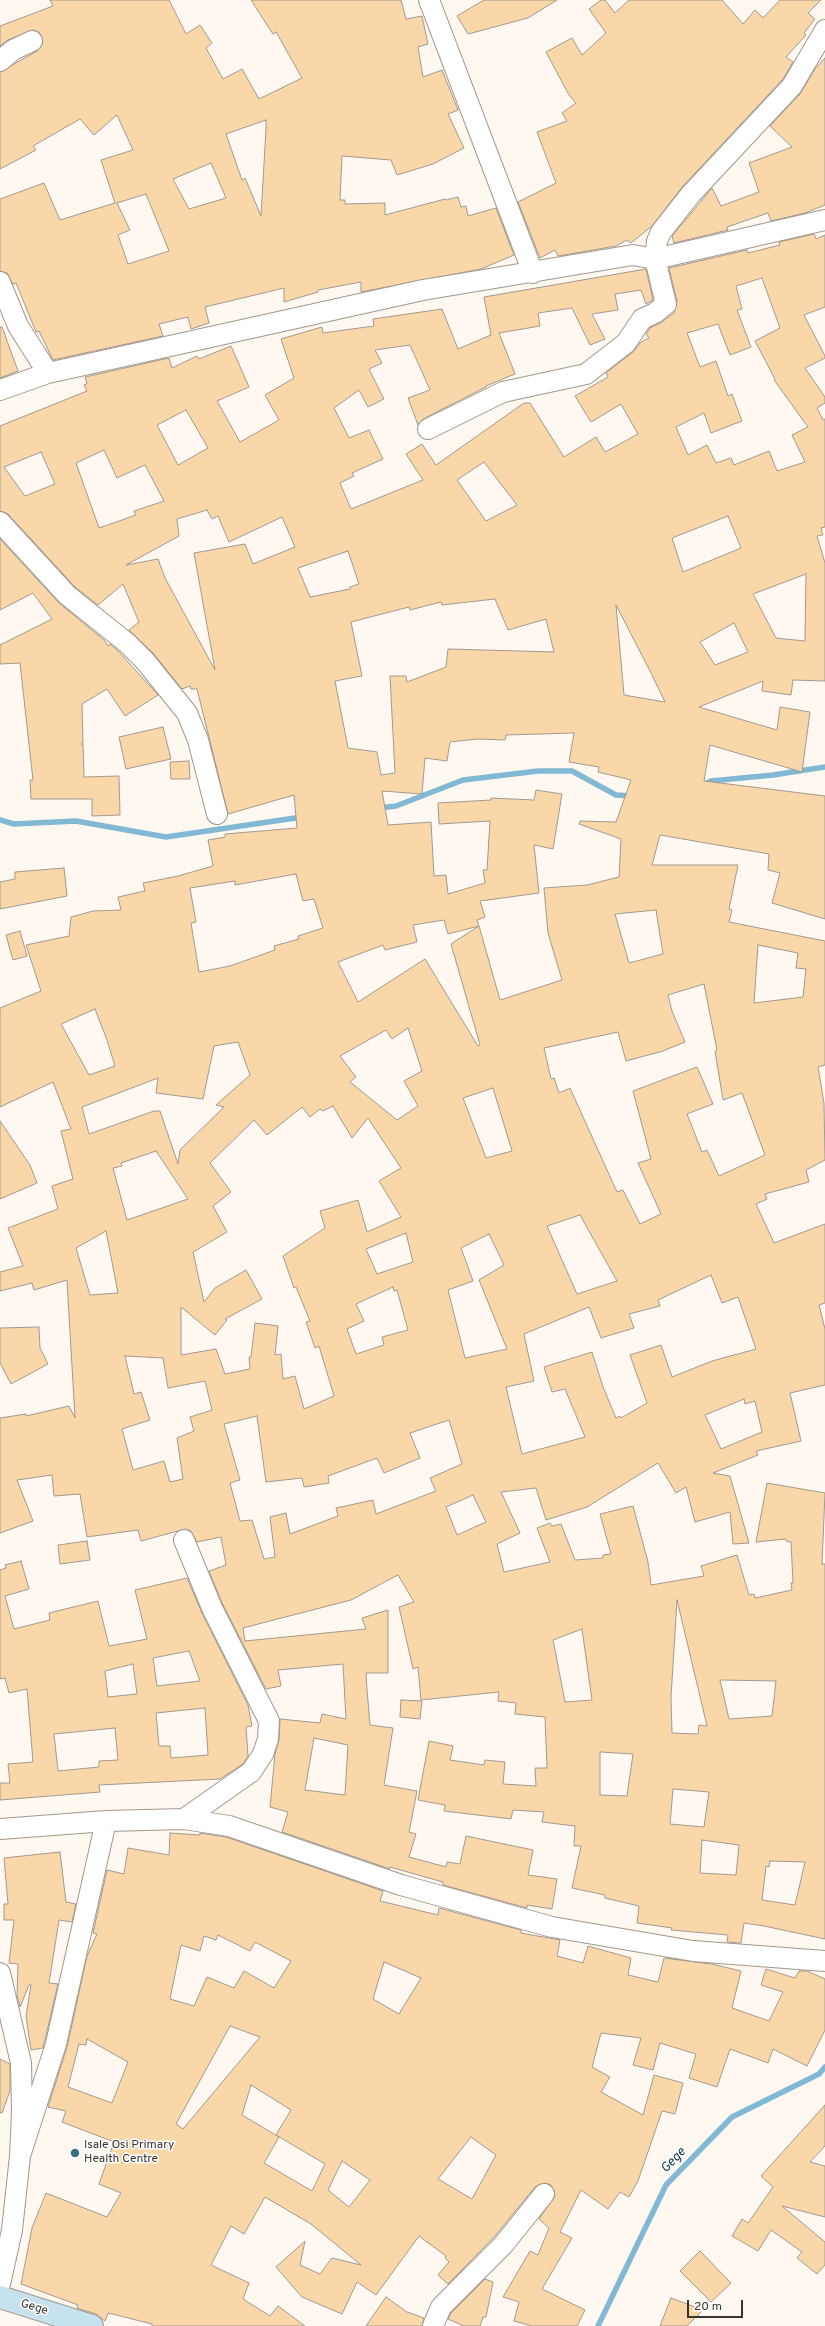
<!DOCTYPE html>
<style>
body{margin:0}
#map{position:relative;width:825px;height:2326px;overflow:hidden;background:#fef8f1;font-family:Overpass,sans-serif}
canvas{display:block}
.scale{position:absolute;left:687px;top:2300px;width:56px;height:18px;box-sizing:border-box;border:2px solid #37332e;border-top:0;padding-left:5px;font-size:12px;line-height:14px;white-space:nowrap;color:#37332e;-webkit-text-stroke:3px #fff;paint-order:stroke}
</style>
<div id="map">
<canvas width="825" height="2326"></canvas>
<div class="scale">20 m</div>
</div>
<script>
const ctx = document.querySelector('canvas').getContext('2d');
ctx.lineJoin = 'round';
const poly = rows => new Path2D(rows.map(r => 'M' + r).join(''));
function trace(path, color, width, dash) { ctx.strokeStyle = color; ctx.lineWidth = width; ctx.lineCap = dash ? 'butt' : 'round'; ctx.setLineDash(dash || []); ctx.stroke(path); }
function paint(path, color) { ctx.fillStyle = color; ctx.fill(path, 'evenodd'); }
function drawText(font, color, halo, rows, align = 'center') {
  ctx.font = font + ' Overpass,sans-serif'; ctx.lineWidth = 3; ctx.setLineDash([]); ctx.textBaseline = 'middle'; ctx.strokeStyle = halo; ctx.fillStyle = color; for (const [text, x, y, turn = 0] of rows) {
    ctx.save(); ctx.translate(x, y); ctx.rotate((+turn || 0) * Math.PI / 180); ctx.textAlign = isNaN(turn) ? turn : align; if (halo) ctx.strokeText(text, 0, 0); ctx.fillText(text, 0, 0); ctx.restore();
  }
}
const stream = poly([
 [703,785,711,781,773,775,825,767],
 [378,808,396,806,463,780,538,771,572,771,616,795,632,796],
 [0,820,14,824,76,821,166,837,302,817],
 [598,2326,666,2185,732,2117,819,2074,825,2067]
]);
const building = poly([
 [50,0,169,0,186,34,200,25,212,43,206,48,223,79,242,69,259,99,302,78,276,32,273,34,251,0,401,0,406,19,422,16,428,44,418,47,423,77,442,70,458,110,448,114,464,148,433,164,397,175,391,160,342,156,340,200,345,200,345,204,385,203,385,215,445,199,446,200,458,197,461,207,466,206,468,216,496,208,514,255,481,269,361,292,361,282,318,290,318,292,284,302,284,288,205,307,209,323,191,329,188,317,159,324,163,336,53,360,39,331,36,332,16,283,13,284,7,273,0,271,0,199,44,183,60,220,115,203,101,160,133,150,117,115,94,135,80,119,33,146,36,150,0,169,0,72,37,51,43,42,39,32,33,30,8,40,0,46,0,26,53,6,50,0],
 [266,120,266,129,261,216,245,178,242,180,226,134,266,120],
 [211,163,226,198,189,209,173,179,211,163],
 [146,194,169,251,128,264,118,235,130,230,117,203,146,194],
 [484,0,557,0,528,18,468,34,457,16,484,0],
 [601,0,605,0,615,13,629,0,722,0,743,24,755,10,763,18,780,0,821,0,808,13,815,19,804,33,806,35,786,57,793,62,783,79,683,186,652,226,631,243,627,240,616,246,558,256,555,250,540,258,518,202,556,183,537,132,567,121,562,113,576,103,569,95,546,52,572,38,582,55,606,33,589,9,601,0],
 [825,58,825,205,805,213,771,221,768,213,727,227,728,230,674,243,672,236,712,188,721,206,759,192,749,163,792,147,770,126,800,94,815,69,825,58],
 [814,234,816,239,825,235,825,307,804,315,825,356,825,358,805,368,825,397,825,403,817,408,823,420,825,419,825,527,821,528,823,535,817,536,825,563,825,681,793,680,791,695,762,691,763,681,699,707,777,730,780,707,810,712,802,772,710,745,704,781,825,796,825,919,772,903,780,873,768,870,769,854,660,835,652,865,738,865,729,909,732,910,729,922,825,941,825,1065,818,1067,824,1103,825,1160,806,1170,809,1182,765,1194,767,1199,756,1204,774,1243,825,1224,825,1303,819,1305,825,1329,825,1385,790,1393,801,1441,756,1451,758,1455,713,1473,730,1476,749,1543,733,1544,730,1512,695,1522,686,1487,676,1493,658,1463,587,1507,546,1520,536,1488,501,1492,520,1533,497,1544,504,1572,550,1562,537,1528,550,1523,552,1526,561,1524,575,1560,603,1558,603,1555,611,1554,600,1514,633,1506,648,1562,651,1585,704,1576,701,1566,737,1555,749,1595,754,1594,755,1598,792,1590,791,1583,793,1583,791,1542,786,1541,786,1539,756,1542,767,1483,825,1493,822,1564,825,1564,825,1939,764,1926,744,1923,741,1943,727,1942,728,1935,671,1930,672,1928,637,1923,639,1906,605,1898,605,1895,572,1888,581,1846,574,1846,575,1826,542,1822,544,1812,513,1810,511,1819,444,1811,445,1805,418,1800,429,1741,453,1746,450,1760,484,1765,485,1760,505,1762,503,1784,536,1786,535,1768,547,1768,545,1717,515,1714,516,1703,498,1701,499,1692,421,1700,418,1667,413,1669,399,1607,414,1602,398,1575,351,1600,243,1628,245,1641,366,1629,362,1618,388,1610,388,1673,366,1673,367,1689,370,1725,393,1728,384,1785,417,1791,409,1832,416,1834,409,1857,446,1867,447,1862,460,1864,466,1836,533,1850,528,1875,557,1879,552,1909,527,1905,527,1908,443,1885,443,1882,390,1867,390,1869,282,1832,288,1812,270,1807,275,1754,279,1740,280,1719,320,1723,322,1714,346,1719,343,1664,278,1670,281,1686,266,1689,222,1603,209,1571,226,1565,221,1537,197,1542,191,1531,185,1529,141,1541,138,1530,87,1537,80,1494,54,1496,52,1475,17,1480,33,1521,0,1533,0,1418,26,1414,26,1416,69,1406,75,1418,67,1280,34,1290,32,1283,0,1291,0,1272,23,1266,8,1228,58,1209,52,1186,73,1179,61,1131,71,1129,53,1082,0,1107,0,1008,41,991,26,945,69,936,71,917,93,911,121,910,118,897,145,891,143,883,178,876,213,866,208,840,225,837,225,834,297,828,294,795,228,814,197,689,191,689,190,686,182,689,153,653,129,630,139,622,123,584,98,605,75,587,8,514,0,511,0,426,87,391,84,385,87,384,85,377,169,358,172,368,197,356,199,359,231,346,249,387,217,401,240,442,279,420,265,395,294,378,281,339,322,327,323,333,374,326,373,319,442,309,458,349,491,335,484,297,646,269,653,300,646,304,641,290,615,294,618,310,592,314,605,339,590,345,572,308,538,313,540,326,499,333,515,374,486,386,486,387,423,419,418,425,408,398,430,390,410,345,375,350,382,363,369,369,384,399,368,407,359,390,334,408,349,438,369,430,383,459,352,473,354,476,340,483,351,509,423,480,406,454,422,444,436,465,524,403,530,403,564,457,596,437,605,452,638,434,621,404,591,422,575,396,608,377,606,373,633,352,641,342,649,338,646,334,650,328,662,322,674,313,677,301,669,268,747,250,748,253,780,245,779,242,814,234],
 [762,278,780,328,755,341,775,379,774,380,808,427,792,435,805,462,777,471,769,451,734,465,731,458,716,463,707,445,688,455,676,427,704,413,711,433,742,421,732,394,728,396,716,361,700,367,687,333,718,324,730,355,751,347,737,310,742,309,736,286,762,278],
 [186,410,208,448,178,465,157,425,186,410],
 [104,450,117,478,145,465,164,501,134,511,136,515,99,528,76,463,104,450],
 [41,452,55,484,25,496,4,467,41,452],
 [484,462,517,505,486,521,457,480,484,462],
 [207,510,212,519,218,516,229,542,282,517,295,547,253,564,245,544,194,553,215,670,165,578,158,559,126,565,179,536,177,519,207,510],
 [728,516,741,548,683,572,672,538,728,516],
 [348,551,359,584,350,587,350,589,310,597,298,568,348,551],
 [806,574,805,641,776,638,753,594,806,574],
 [495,599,508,630,546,619,554,652,448,649,446,667,407,682,406,676,390,676,395,773,381,775,377,752,348,748,335,681,362,676,351,622,409,607,410,610,441,602,442,605,495,599],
 [616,605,650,671,665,702,624,695,616,605],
 [734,623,748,652,715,665,700,642,734,623],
 [574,733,569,762,599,767,598,772,631,780,616,822,580,821,579,824,621,839,619,877,587,885,544,888,548,933,562,980,500,1000,479,926,451,944,480,1045,478,1046,425,959,358,1002,338,962,383,945,385,950,417,942,413,925,444,920,448,934,479,926,477,920,485,917,480,901,539,893,534,845,553,849,562,794,536,790,534,800,491,798,491,800,438,803,439,824,490,821,487,870,483,870,485,883,448,894,446,875,434,876,431,822,388,825,382,791,422,794,425,758,447,761,450,742,477,739,505,740,506,735,574,733],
 [296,874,303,901,314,899,323,928,298,936,299,939,274,946,275,950,230,966,199,972,191,923,196,922,190,888,235,881,235,885,296,874],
 [656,910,663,954,629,963,615,914,656,910],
 [758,945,798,953,796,968,806,969,803,997,754,1003,758,945],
 [704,984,717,1050,715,1051,723,1100,742,1093,765,1155,719,1176,707,1150,702,1152,687,1114,713,1104,697,1067,633,1091,651,1159,638,1163,661,1214,640,1224,623,1190,617,1192,570,1088,559,1093,554,1078,551,1079,544,1048,618,1032,626,1061,663,1051,685,1042,672,1011,668,995,704,984],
 [95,1009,107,1040,115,1066,89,1075,61,1024,95,1009],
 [408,1028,422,1071,404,1081,418,1106,397,1120,350,1082,356,1077,340,1056,386,1030,392,1039,408,1028],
 [238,1042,250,1075,216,1105,224,1107,180,1150,178,1164,160,1111,154,1111,89,1134,82,1107,158,1078,156,1093,203,1099,214,1046,238,1042],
 [493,1088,512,1151,486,1158,463,1098,493,1088],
 [333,1106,352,1138,368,1118,401,1168,379,1181,401,1217,367,1232,358,1200,320,1211,325,1228,283,1256,294,1288,296,1287,310,1321,306,1322,315,1348,319,1346,334,1396,304,1409,295,1376,283,1379,281,1354,275,1355,278,1326,255,1323,251,1357,249,1357,250,1369,225,1374,216,1349,181,1355,181,1307,215,1335,227,1320,225,1319,262,1299,246,1270,215,1288,204,1302,193,1252,227,1232,213,1206,231,1192,210,1163,254,1120,267,1135,302,1107,310,1117,320,1109,323,1111,333,1106],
 [156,1151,188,1199,127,1220,113,1168,122,1166,121,1163,156,1151],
 [580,1215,617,1281,577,1294,547,1226,580,1215],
 [106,1231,118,1293,90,1295,76,1248,106,1231],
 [406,1233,413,1262,377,1274,366,1249,406,1233],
 [489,1234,504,1265,479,1280,507,1349,465,1358,448,1290,473,1281,461,1248,489,1234],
 [711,1275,722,1303,738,1297,756,1349,712,1361,672,1377,661,1345,630,1355,647,1403,621,1418,620,1416,616,1418,603,1387,592,1352,544,1367,552,1392,565,1389,585,1437,522,1454,506,1387,534,1381,524,1334,589,1307,601,1338,634,1328,629,1314,660,1306,658,1300,711,1275],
 [393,1287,394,1291,397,1290,408,1330,382,1337,384,1345,356,1354,347,1329,364,1321,356,1304,393,1287],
 [125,1356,163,1358,168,1388,205,1381,212,1410,190,1417,194,1431,177,1438,183,1479,170,1482,164,1461,133,1470,122,1429,150,1420,141,1392,134,1394,125,1356],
 [744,1399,745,1404,755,1401,762,1432,721,1449,705,1415,744,1399],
 [257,1416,266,1482,302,1478,304,1487,329,1483,328,1476,377,1458,384,1473,420,1458,410,1433,449,1420,462,1464,430,1478,436,1491,376,1514,373,1500,336,1508,338,1516,290,1534,286,1513,270,1517,275,1557,264,1559,252,1520,240,1521,230,1483,240,1480,224,1424,257,1416],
 [473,1495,486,1522,457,1535,446,1507,473,1495],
 [677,1600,707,1726,699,1725,698,1734,672,1733,671,1697,677,1600],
 [582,1629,592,1700,565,1702,553,1640,582,1629],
 [720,1680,776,1681,772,1716,729,1719,720,1680],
 [314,1738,348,1745,345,1795,305,1790,314,1738],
 [600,1752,633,1754,627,1796,600,1795,600,1752],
 [673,1789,709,1792,704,1827,670,1824,673,1789],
 [702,1840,739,1845,736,1875,700,1873,702,1840],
 [770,1861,805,1862,795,1905,762,1900,766,1866,769,1867,770,1861],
 [0,327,2,327,18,371,0,378,0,327],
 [0,539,59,603,104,640,108,646,110,644,119,652,158,695,125,716,107,689,82,704,83,743,81,744,83,744,84,777,119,776,120,815,92,816,92,799,31,799,30,780,33,780,20,663,0,664,0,645,52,619,33,593,0,610,0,539],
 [163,727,171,759,126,769,119,737,163,727],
 [189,761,190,779,171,779,170,762,189,761],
 [64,868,67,896,0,909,0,882,15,879,15,872,64,868],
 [20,931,27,956,13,960,6,935,20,931],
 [0,1121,30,1165,37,1183,0,1199,0,1121],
 [39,1327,40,1348,48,1364,11,1384,0,1363,0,1328,39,1327],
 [87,1541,90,1560,60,1564,58,1545,87,1541],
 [21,1561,29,1589,5,1596,14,1629,50,1620,49,1613,98,1601,109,1646,147,1639,135,1590,187,1578,202,1613,248,1705,252,1726,246,1727,248,1756,243,1764,220,1779,99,1785,100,1792,0,1800,0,1783,10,1783,8,1764,33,1762,27,1689,9,1693,5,1678,0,1679,0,1570,6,1568,5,1565,21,1561],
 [189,1651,200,1681,157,1686,153,1658,189,1651],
 [133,1664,137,1694,108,1697,105,1671,133,1664],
 [205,1708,208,1755,171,1758,170,1746,159,1746,156,1713,205,1708],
 [115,1728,118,1760,99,1761,99,1767,58,1771,54,1734,115,1728],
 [401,1700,422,1701,420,1719,400,1717,401,1700],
 [170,1833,200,1835,200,1833,226,1837,383,1891,380,1901,438,1915,439,1908,521,1930,521,1933,560,1940,557,1956,583,1963,588,1946,631,1958,628,1975,658,1982,664,1958,712,1964,741,1971,732,2008,769,2021,783,1992,761,1985,766,1969,795,1978,799,1971,807,1971,825,1979,825,2030,807,2066,773,2049,768,2063,730,2049,717,2087,689,2078,696,2054,660,2043,653,2070,633,2065,641,2038,601,2033,592,2067,610,2077,601,2092,643,2115,654,2075,683,2083,675,2114,662,2111,638,2181,629,2197,620,2192,608,2209,581,2190,560,2232,572,2238,542,2289,585,2310,577,2326,532,2326,514,2321,519,2302,503,2297,530,2251,538,2255,549,2228,539,2219,555,2196,551,2185,545,2183,535,2187,495,2236,448,2284,438,2275,449,2262,445,2258,446,2256,419,2236,376,2295,357,2282,342,2314,302,2297,276,2267,305,2241,300,2265,320,2274,332,2258,361,2265,311,2224,265,2197,244,2234,231,2226,211,2265,249,2283,243,2299,270,2316,278,2306,305,2326,152,2326,152,2324,108,2313,105,2321,96,2314,77,2308,78,2305,21,2284,32,2228,46,2193,107,2217,121,2193,99,2184,114,2142,62,2122,66,2111,48,2107,67,2047,87,1956,97,1934,93,1933,107,1870,124,1874,128,1848,169,1855,170,1833],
 [218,1935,250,1951,255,1942,291,1961,274,1988,244,1971,234,1988,207,1977,194,2006,170,1999,181,1945,200,1951,204,1936,216,1940,218,1935],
 [384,1962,421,1978,399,2014,373,1999,384,1962],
 [230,2026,260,2037,183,2129,176,2124,230,2026],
 [87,2039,128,2062,112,2103,68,2087,79,2044,86,2045,87,2039],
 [251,2085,291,2110,276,2135,325,2164,312,2191,264,2163,279,2137,242,2115,251,2085],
 [471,2137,496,2155,472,2199,438,2179,471,2137],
 [342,2161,370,2180,349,2207,328,2190,342,2161],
 [60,1852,66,1902,76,1904,72,1922,59,1920,49,1983,58,1984,43,2048,31,2050,26,2016,31,1985,29,1985,20,2007,17,1995,18,1964,9,1963,14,1920,4,1920,4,1904,8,1904,4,1858,60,1852],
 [0,2059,10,2064,10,2091,2,2113,0,2113,0,2059],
 [825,2105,825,2146,810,2162,825,2166,825,2217,782,2206,825,2242,825,2265,817,2274,797,2258,802,2252,771,2230,758,2251,732,2236,742,2219,748,2223,773,2187,761,2176,825,2105],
 [700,2251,731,2283,711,2302,680,2271,700,2251],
 [485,2279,493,2282,486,2317,483,2317,480,2326,464,2326,448,2319,451,2313,485,2279],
 [386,2297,407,2312,424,2318,422,2326,366,2326,386,2297],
 [671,2298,703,2310,687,2326,660,2326,671,2298]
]);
const street = poly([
 [429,0,533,273],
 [0,61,13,50,32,41],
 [0,282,18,326,48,373],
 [0,390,48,373,423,290,633,255,655,259,825,220],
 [428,429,503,392,586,374,626,343,642,319,655,313,666,304,655,259,657,241,661,232,691,194,792,86,825,30],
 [0,522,67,595,127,643,145,661,187,713,198,740,217,814],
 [184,1819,251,1772,263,1754,268,1739,269,1721,212,1608,184,1540],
 [0,1829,106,1821,184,1819,229,1826,401,1885,552,1927,693,1951,825,1961],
 [0,1973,21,2063,22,2112,20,2156,12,2230,0,2284],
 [20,2156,56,2044,106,1821],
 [433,2326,441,2307,504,2244,544,2194]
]);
const secondary = poly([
 [0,2297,92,2326]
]);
const markers = [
 [75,2153,5,"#366d88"]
];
const poiNames = [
 ["Isale Osi Primary",84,2146],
 ["Health Centre",84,2160]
];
const streetNames = [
 ["Gege",34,2308,17]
];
const waterNames = [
 ["Gege",674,2161,-46]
];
trace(stream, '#81b8d4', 5.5);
paint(building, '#f9d7a9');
trace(building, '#a2998e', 1);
trace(street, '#a1988d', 22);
trace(secondary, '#a1988d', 24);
trace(street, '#fff', 20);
trace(secondary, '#c5e2ee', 22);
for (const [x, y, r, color] of markers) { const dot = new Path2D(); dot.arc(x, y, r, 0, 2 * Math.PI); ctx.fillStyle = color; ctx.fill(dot); trace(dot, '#fff', 1.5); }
drawText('12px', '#37332e', '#fff', poiNames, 'left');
drawText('12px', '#37332e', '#fff', streetNames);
drawText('italic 13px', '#013347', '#fff', waterNames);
</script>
